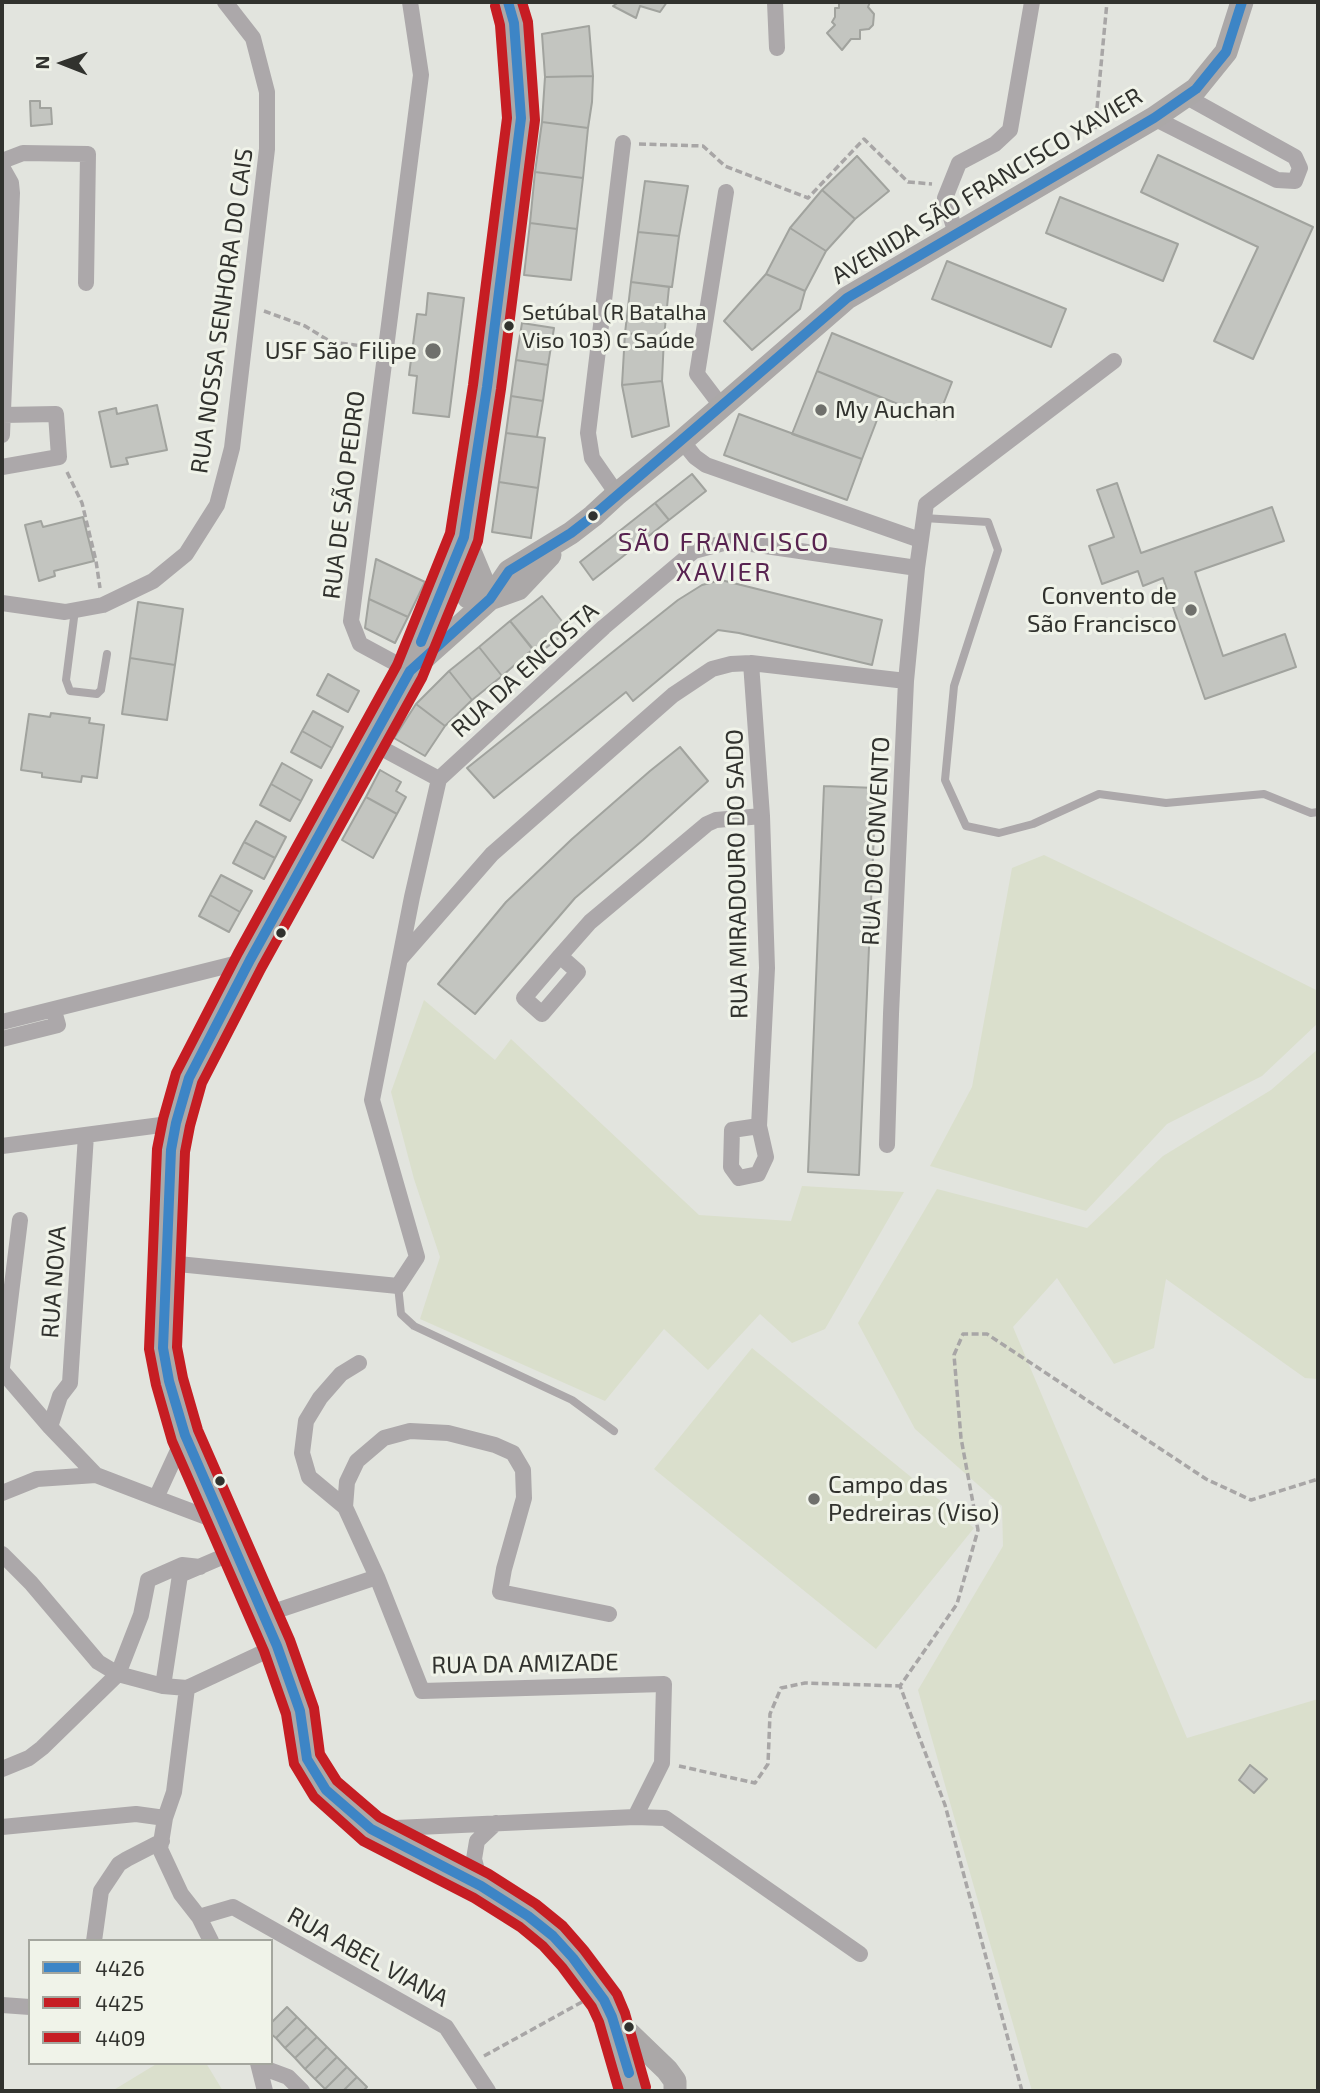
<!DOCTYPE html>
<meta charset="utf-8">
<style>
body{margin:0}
#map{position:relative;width:1320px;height:2093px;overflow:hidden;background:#e2e4de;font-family:"Exo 2",sans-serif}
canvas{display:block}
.frame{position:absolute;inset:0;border:4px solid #31322e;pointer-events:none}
.legend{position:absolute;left:28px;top:1939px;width:245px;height:126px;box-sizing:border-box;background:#f0f3e9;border:2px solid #a4a69e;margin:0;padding:9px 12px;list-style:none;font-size:21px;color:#31322e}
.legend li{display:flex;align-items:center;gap:14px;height:35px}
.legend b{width:35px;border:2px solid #a4a69e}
.north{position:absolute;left:28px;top:28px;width:70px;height:70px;-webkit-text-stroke:5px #f0f3e9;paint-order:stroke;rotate:271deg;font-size:19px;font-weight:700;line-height:28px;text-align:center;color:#31322e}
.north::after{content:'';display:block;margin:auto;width:24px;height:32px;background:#31322e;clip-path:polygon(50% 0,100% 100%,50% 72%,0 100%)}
</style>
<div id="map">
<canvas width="1320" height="2093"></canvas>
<div class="frame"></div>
<ul class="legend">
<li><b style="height:9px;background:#3d85c6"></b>4426</li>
<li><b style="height:9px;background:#c61d23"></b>4425</li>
<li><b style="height:9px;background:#c61d23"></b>4409</li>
</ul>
<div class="north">N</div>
</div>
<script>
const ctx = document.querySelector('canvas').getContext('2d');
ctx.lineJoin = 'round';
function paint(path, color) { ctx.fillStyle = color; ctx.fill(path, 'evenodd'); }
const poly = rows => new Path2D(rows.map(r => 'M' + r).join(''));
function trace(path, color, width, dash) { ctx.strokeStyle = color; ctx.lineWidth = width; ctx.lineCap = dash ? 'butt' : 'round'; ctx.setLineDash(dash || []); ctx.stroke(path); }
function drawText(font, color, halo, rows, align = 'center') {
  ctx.font = font + ' "Exo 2",sans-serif'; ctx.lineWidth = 6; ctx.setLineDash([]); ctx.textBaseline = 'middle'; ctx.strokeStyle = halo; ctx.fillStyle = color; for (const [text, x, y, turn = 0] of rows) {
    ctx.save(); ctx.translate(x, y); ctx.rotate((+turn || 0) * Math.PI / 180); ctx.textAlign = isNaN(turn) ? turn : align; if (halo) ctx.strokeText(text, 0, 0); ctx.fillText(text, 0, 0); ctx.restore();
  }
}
const green = poly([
 [1044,855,1138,900,1318,991,1318,1023,1262,1076,1167,1124,1086,1211,930,1166,972,1087,1012,868],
 [424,1000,495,1060,511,1039,699,1215,791,1221,802,1186,904,1192,825,1329,792,1343,760,1314,708,1370,664,1329,605,1401,420,1319,440,1257,414,1179,391,1092],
 [1318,1049,1318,1379,1305,1378,1166,1279,1154,1348,1114,1364,1057,1278,1013,1327,1187,1738,1318,1699,1318,2091,1032,2091,918,1690,1003,1546,1002,1506,915,1429,858,1323,937,1189,1087,1228,1163,1156,1271,1090],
 [752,1348,974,1528,876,1649,654,1469],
 [158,2063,206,2063,223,2091,112,2091]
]);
const building = poly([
 [619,2,667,2,660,12,640,6,636,18,613,6,619,2],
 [839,2,870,2,868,7,874,14,873,25,869,29,860,30,860,39,851,39,842,50,827,33,835,25,832,22,835,17,835,8,839,8,839,2],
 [589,26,593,76,545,77,542,34,589,26],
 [593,76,592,102,588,128,542,122,545,77,593,76],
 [30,101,40,101,40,108,51,108,52,124,31,126,30,101],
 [542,122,588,128,583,178,535,172,542,122],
 [1158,155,1313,227,1253,359,1214,341,1258,247,1141,192,1158,155],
 [857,156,889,191,855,219,822,190,857,156],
 [535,172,583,178,577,229,530,223,535,172],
 [645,181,688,186,679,236,638,232,645,181],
 [822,190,855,219,826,251,790,228,822,190],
 [1060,197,1178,244,1163,281,1046,233,1060,197],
 [530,223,577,229,571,280,524,275,530,223],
 [790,228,826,251,805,291,766,274,790,228],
 [638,232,679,236,672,287,631,282,638,232],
 [947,261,1066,309,1051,347,932,299,947,261],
 [766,274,805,291,800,309,752,350,724,321,766,274],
 [631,282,669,287,664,337,625,333,631,282],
 [428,293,464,298,449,417,413,413,417,376,409,375,417,314,426,315,428,293],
 [522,323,554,328,548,365,516,360,522,323],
 [625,333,664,337,662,381,622,385,625,333],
 [832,333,952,382,937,420,817,371,832,333],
 [516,360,548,365,543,401,511,396,516,360],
 [817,371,885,399,862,459,792,434,817,371],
 [662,381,669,426,632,437,622,385,662,381],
 [511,396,543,401,537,437,506,433,511,396],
 [157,405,167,450,126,458,128,464,111,467,99,412,116,408,117,414,157,405],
 [739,414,862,459,847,500,724,455,739,414],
 [506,433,545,438,538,488,499,482,506,433],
 [692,474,706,491,669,520,655,503,692,474],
 [499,482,538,488,531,538,492,532,499,482],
 [1117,483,1141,553,1272,507,1284,541,1195,572,1223,656,1285,634,1296,667,1205,699,1163,578,1143,586,1138,571,1102,584,1089,546,1114,537,1097,490,1117,483],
 [655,503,669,520,631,550,617,533,655,503],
 [83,517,94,561,54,571,55,576,39,581,25,525,41,521,43,527,83,517],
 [617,533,631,550,593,580,580,562,617,533],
 [376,559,425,582,408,617,369,599,376,559],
 [721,580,882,620,872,665,739,633,718,630,633,701,626,692,494,798,467,768,678,600,702,585,721,580],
 [542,596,569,630,537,655,510,621,542,596],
 [369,599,408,617,395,643,365,628,369,599],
 [138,602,183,609,175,665,130,658,138,602],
 [510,621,533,649,502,676,479,647,510,621],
 [479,647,502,676,472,700,449,671,479,647],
 [130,658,175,665,167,720,122,714,130,658],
 [449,671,472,700,445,726,416,704,449,671],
 [328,674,359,691,348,712,317,695,328,674],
 [416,704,445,726,425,756,394,738,416,704],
 [313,711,343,727,332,748,302,731,313,711],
 [51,713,90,718,89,723,104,725,97,778,82,776,81,782,42,777,42,773,21,770,29,714,50,717,51,713],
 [302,731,332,748,321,768,291,752,302,731],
 [680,747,708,781,643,840,575,898,475,1014,438,984,506,902,572,839,650,771,680,747],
 [282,763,312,780,301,801,271,784,282,763],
 [380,770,401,782,396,791,406,797,397,814,366,797,380,770],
 [271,784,301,801,290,821,260,805,271,784],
 [824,786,876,788,859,1175,808,1172,824,786],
 [366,797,397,814,373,858,342,840,366,797],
 [256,821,286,837,275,858,244,842,256,821],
 [244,842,275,858,264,879,233,863,244,842],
 [221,875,252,891,240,912,210,895,221,875],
 [210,895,240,912,229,932,199,916,210,895],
 [1250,1765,1267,1779,1254,1793,1239,1780,1250,1765],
 [287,2007,297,2017,276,2038,271,2034,271,2023,287,2007],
 [297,2017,307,2027,285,2048,276,2038,297,2017],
 [307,2027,317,2037,295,2058,285,2048,307,2027],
 [317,2037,327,2047,305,2069,295,2058,317,2037],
 [327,2047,337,2057,315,2079,305,2069,327,2047],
 [337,2057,347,2067,325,2089,315,2079,337,2057],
 [347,2067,357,2077,343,2091,328,2091,325,2089,347,2067],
 [357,2077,367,2087,363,2091,343,2091,357,2077]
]);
const path = poly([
 [1095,129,1107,2],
 [639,144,703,146,725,166,808,198,864,139,908,182,932,184],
 [264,311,305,326,331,342,371,347],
 [67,472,82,503,96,561,100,588],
 [679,1766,755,1783,768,1764,770,1714,781,1688,805,1683,900,1686],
 [484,2056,582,2002],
 [1022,2091,945,1805,900,1686,957,1604,978,1530,961,1438,954,1355,963,1334,987,1334,1206,1479,1251,1500,1318,1479]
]);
const lane = poly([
 [924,518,988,522,998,550,954,686,945,780,966,826,999,833,1033,824,1099,794,1166,803,1264,794,1311,813,1318,812],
 [75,610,66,680,70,691,97,694,101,690,107,654],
 [398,1286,401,1314,414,1326,572,1400,614,1431]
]);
const street = poly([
 [775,2,777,48],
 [1154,118,1277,180,1295,181,1300,168,1295,157,1185,96],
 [2,161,23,153,88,154,86,283],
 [2,167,11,183,12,193,2,435],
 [956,234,945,198,959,163,995,144,1010,130,1032,2],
 [722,407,697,374,726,192],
 [682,441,695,457,706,465,920,540],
 [2,467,59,457,56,414,3,415],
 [617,494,592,458,588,433,623,143],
 [2,603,65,612,103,605,153,581,186,554,217,505,232,448,267,149,267,92,253,38,225,2],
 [751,663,762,816,767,968,759,1126,766,1157,758,1174,739,1178,731,1167,732,1130,759,1126],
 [410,671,360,644,351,621,421,75,410,2],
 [439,779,604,627,694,551,731,541,917,568],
 [560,956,524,998,542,1014,578,972,560,956,590,922,707,824,716,820,762,816],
 [401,958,492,854,673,695,712,669,731,664,751,663,906,681],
 [2,1022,250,960],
 [2,1039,58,1025,54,1011],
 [887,1145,891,1014,906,681,917,568,926,504,1114,361],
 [2,1146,176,1123],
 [168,1263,398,1286,417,1257,372,1100,412,897,439,779,370,742],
 [2,1367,20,1220],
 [2,1371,50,1427,96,1475,156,1498],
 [50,1427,60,1396,70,1383,86,1135],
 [185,1435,156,1498,225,1524],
 [2,1493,37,1479,96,1475],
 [345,1507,309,1477,302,1453,306,1421,320,1398,341,1374,359,1363],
 [2,1554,31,1583,98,1662,118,1674,163,1686,187,1688,277,1646],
 [264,1615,377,1577],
 [163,1686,180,1575,236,1551],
 [187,1688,174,1792,165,1818,160,1849,181,1894,199,1917,211,1941],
 [2,1769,29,1758,42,1748,118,1674,141,1615,148,1580,182,1565,200,1567],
 [635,1817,665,1818,860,1954],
 [2,1827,136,1814,165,1818],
 [374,1829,635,1817,662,1763,664,1684,422,1691,377,1577,345,1507,347,1482,357,1461,384,1438,410,1431,448,1433,495,1445,513,1453,523,1470,524,1498,504,1569,500,1592,609,1614],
 [481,1886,474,1859,477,1841,496,1823],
 [199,1917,233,1907,446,2027,488,2091],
 [94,1941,101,1891,119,1864,127,1859,162,1841],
 [2,2005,30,2007],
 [258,2063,265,2091],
 [261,2067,288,2077,302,2091]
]);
const secondary = poly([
 [508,2,514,23,521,118,487,387,464,537,410,671,250,960,189,1078,176,1123,171,1150,163,1348,169,1381,185,1435,277,1646,300,1711,307,1759,326,1790,371,1829,481,1886,528,1916,553,1936,573,1958,604,2000,612,2017,633,2091],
 [464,537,490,599],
 [450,571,468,597,490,599,518,589,550,555],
 [415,666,490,599,509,571,571,533,593,516,617,494,682,441,847,298,1154,118,1196,89,1226,52,1242,2],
 [614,2019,667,2070,675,2081,675,2091]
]);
const bus1 = poly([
 [421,642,464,537,487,387,521,118,514,23,508,2],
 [629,2073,612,2017,604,2000,573,1958,553,1936,528,1916,481,1886,371,1829,326,1790,307,1759,300,1711,277,1646,185,1435,169,1381,163,1348,171,1150,176,1123,189,1078,250,960,410,671,490,599,509,571,571,533,593,516,847,298,1154,118,1196,89,1226,52,1242,2]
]);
const bus2 = poly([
 [495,6,500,25,507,118,473,385,450,533,397,665,238,953,176,1073,163,1119,157,1149,149,1349,156,1385,172,1441,264,1651,286,1714,294,1764,314,1797,363,1841,474,1898,520,1927,543,1946,562,1967,592,2007,599,2022,619,2091]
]);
const bus3 = poly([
 [522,2,528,22,535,120,501,389,478,541,422,678,262,967,202,1083,190,1126,185,1152,177,1347,183,1378,198,1430,290,1640,314,1708,320,1754,337,1781,379,1817,489,1874,536,1904,563,1926,584,1950,617,1994,625,2013,646,2087]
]);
const markers = [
 [509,326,6,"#31322e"],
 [433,351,9,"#6f706c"],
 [821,410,7,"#6f706c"],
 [593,516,6,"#31322e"],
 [1191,610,7,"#6f706c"],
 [281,933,6,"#31322e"],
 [220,1481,6,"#31322e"],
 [814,1499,7,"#6f706c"],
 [629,2027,6,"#31322e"]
];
const busNames = [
 ["Setúbal (R Batalha",522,313],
 ["Viso 103) C Saúde",522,341]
];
const streetNames = [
 ["AVENIDA SÃO FRANCISCO XAVIER",987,186,-31],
 ["RUA NOSSA SENHORA DO CAIS",222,311,-82],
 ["RUA DE SÃO PEDRO",344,495,-83],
 ["RUA DA ENCOSTA",525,670,-42],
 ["RUA DO CONVENTO",876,841,-87],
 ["RUA MIRADOURO DO SADO",737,874,-91],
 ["RUA NOVA",54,1282,-86],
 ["RUA DA AMIZADE",525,1664,-1],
 ["RUA ABEL VIANA",368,1957,29]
];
const poiNames = [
 ["USF São Filipe",417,351],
 ["My Auchan",835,410,"left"],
 ["Convento de",1177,596],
 ["São Francisco",1177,624],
 ["Campo das",828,1485,"left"],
 ["Pedreiras (Viso)",828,1513,"left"]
];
const neighbourhoodNames = [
 ["SÃO FRANCISCO",724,542],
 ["XAVIER",724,572]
];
paint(green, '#dadfcc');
paint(building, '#c3c5c0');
trace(building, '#a1a39e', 2);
trace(path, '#a8a6a6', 3.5, [7, 3.5]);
trace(lane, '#aca8aa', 8);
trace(street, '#aca8aa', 16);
trace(secondary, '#aba8a8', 23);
trace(bus1, '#3d85c6', 10);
trace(bus2, '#c61d23', 10);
trace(bus3, '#c61d23', 10);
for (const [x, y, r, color] of markers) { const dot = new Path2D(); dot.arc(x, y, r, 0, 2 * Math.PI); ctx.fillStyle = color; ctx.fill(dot); trace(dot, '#f0f3e9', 2.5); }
drawText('22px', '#31322e', '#f0f3e9', busNames, 'left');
drawText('24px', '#31322e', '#f0f3e9', streetNames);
drawText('24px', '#31322e', '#f0f3e9', poiNames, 'right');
ctx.letterSpacing = '2px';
drawText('26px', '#582350', '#f0f3e9', neighbourhoodNames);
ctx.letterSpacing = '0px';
</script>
